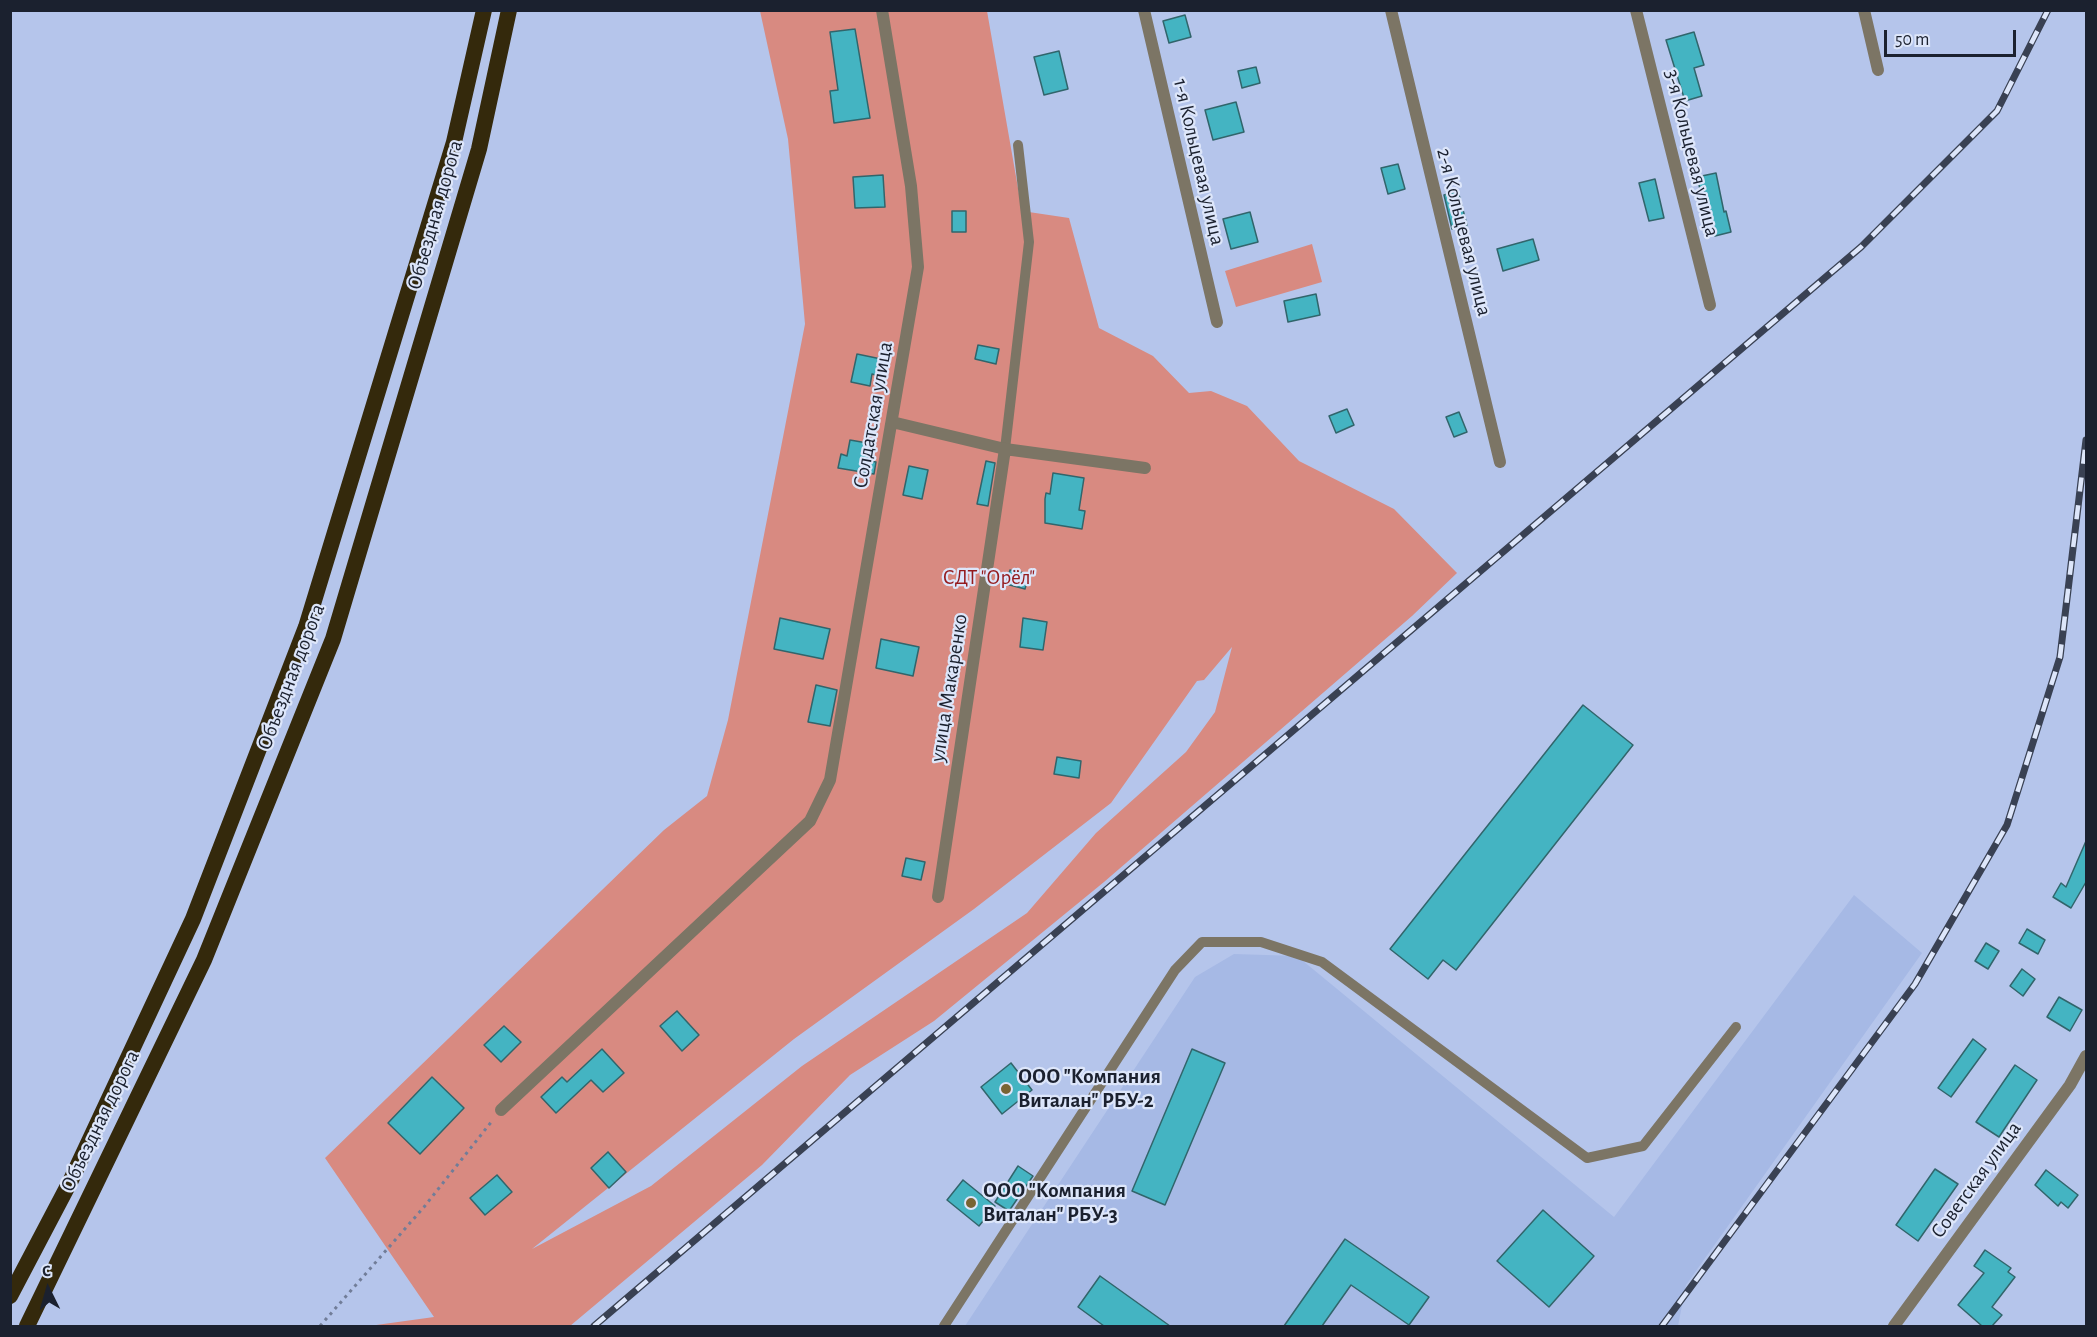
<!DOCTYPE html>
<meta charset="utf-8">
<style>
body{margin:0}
#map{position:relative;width:2097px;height:1337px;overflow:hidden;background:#b5c5eb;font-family:"Alegreya Sans",sans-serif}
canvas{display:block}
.frame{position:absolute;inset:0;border:12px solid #1b212f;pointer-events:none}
.north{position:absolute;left:18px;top:1259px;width:60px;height:60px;-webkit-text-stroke:4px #dde6fa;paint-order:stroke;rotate:355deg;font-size:16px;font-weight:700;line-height:24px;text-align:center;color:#1b212f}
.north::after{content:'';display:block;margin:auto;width:21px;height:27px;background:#1b212f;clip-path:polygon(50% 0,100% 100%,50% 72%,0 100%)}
.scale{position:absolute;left:1884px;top:30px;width:132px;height:27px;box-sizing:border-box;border:3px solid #1b212f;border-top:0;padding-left:8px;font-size:18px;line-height:21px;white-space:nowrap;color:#1b212f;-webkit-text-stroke:4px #dde6fa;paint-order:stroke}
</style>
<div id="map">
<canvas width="2097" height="1337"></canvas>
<div class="frame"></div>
<div class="north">С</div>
<div class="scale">50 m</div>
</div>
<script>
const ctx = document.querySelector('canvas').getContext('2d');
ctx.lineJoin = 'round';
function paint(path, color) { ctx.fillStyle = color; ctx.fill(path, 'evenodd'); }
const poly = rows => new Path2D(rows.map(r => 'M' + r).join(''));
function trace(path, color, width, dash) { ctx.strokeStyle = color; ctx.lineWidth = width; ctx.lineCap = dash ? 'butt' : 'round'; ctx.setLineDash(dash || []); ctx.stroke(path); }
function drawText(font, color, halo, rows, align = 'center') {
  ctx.font = font + ' "Alegreya Sans",sans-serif'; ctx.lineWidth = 4.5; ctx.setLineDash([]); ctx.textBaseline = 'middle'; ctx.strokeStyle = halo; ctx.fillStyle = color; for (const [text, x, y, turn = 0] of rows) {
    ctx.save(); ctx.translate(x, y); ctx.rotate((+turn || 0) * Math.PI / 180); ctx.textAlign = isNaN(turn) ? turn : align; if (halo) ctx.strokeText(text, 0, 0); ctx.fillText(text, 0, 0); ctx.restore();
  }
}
const built = poly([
 [1854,895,1922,953,1686,1285,1678,1326,965,1326,1195,977,1234,954,1297,956,1614,1217]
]);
const green = poly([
 [760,11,987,11,1022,211,1069,218,1099,328,1153,356,1189,393,1211,391,1247,406,1299,461,1394,509,1457,573,1412,616,1104,882,934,1021,850,1075,762,1165,570,1326,369,1326,434,1317,325,1158,664,830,707,796,728,720,805,324,788,139],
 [1232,647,1215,712,1186,752,1096,833,1027,913,802,1066,651,1186,532,1249,794,1039,974,909,1111,803,1197,681,1204,680],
 [1312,244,1322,282,1236,307,1225,271]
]);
const building = poly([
 [1185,15,1191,37,1169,43,1163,21,1185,15],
 [855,29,870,118,834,123,830,91,838,90,830,32,855,29],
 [1694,32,1704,65,1694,68,1702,96,1685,101,1666,40,1694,32],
 [1059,51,1068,89,1044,95,1034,57,1059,51],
 [1256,67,1260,83,1242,88,1238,71,1256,67],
 [1236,102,1244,132,1213,140,1205,110,1236,102],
 [1398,164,1405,189,1388,194,1381,168,1398,164],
 [1716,173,1724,212,1726,211,1731,232,1715,236,1705,192,1701,193,1697,177,1716,173],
 [883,175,885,207,855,208,853,177,883,175],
 [1655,179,1664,218,1649,221,1639,183,1655,179],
 [1458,191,1467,225,1452,229,1444,195,1458,191],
 [952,211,966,211,966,232,952,232,952,211],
 [1250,212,1258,242,1231,249,1223,219,1250,212],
 [1533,239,1539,260,1503,271,1497,249,1533,239],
 [1316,294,1320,315,1288,322,1284,301,1316,294],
 [978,345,999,349,996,364,975,359,978,345],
 [857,354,886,360,883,377,872,374,870,386,851,382,857,354],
 [1347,409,1354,425,1336,433,1329,416,1347,409],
 [1459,412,1467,432,1454,437,1446,417,1459,412],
 [850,440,873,444,870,461,876,462,874,474,838,468,841,454,847,456,850,440],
 [986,461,995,463,988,506,977,504,986,461],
 [909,466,928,470,922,499,903,495,909,466],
 [1053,473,1084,478,1079,510,1085,511,1082,529,1045,523,1045,499,1046,493,1050,494,1053,473],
 [1010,570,1029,574,1025,589,1006,584,1010,570],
 [780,618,830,629,823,659,774,649,780,618],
 [1023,618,1047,622,1043,650,1020,647,1023,618],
 [881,639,919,647,913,676,876,668,881,639],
 [816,685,837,690,830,726,808,722,816,685],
 [1583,705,1633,745,1456,970,1443,960,1428,979,1390,949,1583,705],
 [1057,757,1081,761,1079,778,1054,774,1057,757],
 [2086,841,2086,882,2071,908,2053,897,2061,883,2066,887,2086,841],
 [906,858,925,862,921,880,902,876,906,858],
 [2027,929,2045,940,2038,954,2019,943,2027,929],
 [1986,943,1999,951,1988,969,1975,961,1986,943],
 [2022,969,2035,979,2023,996,2010,986,2022,969],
 [2059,997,2082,1010,2070,1031,2047,1017,2059,997],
 [677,1011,699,1035,682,1051,660,1026,677,1011],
 [504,1026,521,1042,501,1062,484,1045,504,1026],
 [1973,1039,1986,1049,1951,1097,1938,1088,1973,1039],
 [602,1049,624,1073,603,1092,591,1080,556,1113,541,1097,562,1077,567,1082,602,1049],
 [1192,1049,1225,1063,1165,1205,1132,1191,1192,1049],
 [1011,1063,1032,1090,1002,1114,981,1087,1011,1063],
 [2015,1065,2037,1080,1999,1137,1976,1122,2015,1065],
 [432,1077,464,1108,420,1154,388,1123,432,1077],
 [608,1152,626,1172,609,1188,591,1168,608,1152],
 [1018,1166,1033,1176,1009,1211,995,1202,1018,1166],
 [1935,1169,1958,1184,1918,1241,1896,1225,1935,1169],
 [2046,1170,2078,1195,2068,1208,2061,1202,2058,1206,2035,1185,2046,1170],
 [497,1175,512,1192,485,1215,470,1198,497,1175],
 [963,1180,995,1206,979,1226,947,1200,963,1180],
 [1543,1210,1594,1256,1549,1307,1497,1261,1543,1210],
 [1345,1239,1429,1297,1409,1325,1351,1285,1322,1326,1284,1326,1345,1239],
 [1985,1250,2011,1268,2008,1272,2015,1277,1992,1307,2002,1315,1992,1326,1982,1326,1958,1305,1984,1273,1974,1266,1985,1250],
 [1100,1276,1170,1326,1104,1326,1078,1307,1100,1276]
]);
const path = poly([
 [320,1326,424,1207,492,1121]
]);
const service = poly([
 [1005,449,1029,242,1018,145],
 [944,1326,1175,970,1202,942,1261,942,1322,962,1587,1158,1643,1146,1736,1027]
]);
const minor = poly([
 [1144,10,1217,322],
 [1391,10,1500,462],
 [1636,10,1710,305],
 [1864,10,1878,70],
 [892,422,1005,449,1145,468],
 [938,897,1005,449],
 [501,1110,810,821,830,780,918,267,911,186,882,10],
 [1894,1326,2070,1085,2086,1056]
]);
const trunk = poly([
 [10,1296,71,1180,193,919,306,627,454,142,484,10],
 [27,1326,204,960,333,639,479,149,509,10]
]);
const rail = poly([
 [594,1326,1861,247,1997,111,2048,10],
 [1662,1326,1915,984,2007,825,2060,657,2086,440]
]);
const markers = [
 [1006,1089,6,"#796433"],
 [971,1203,6,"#796433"]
];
const streetNames = [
 ["3-я Кольцевая улица",1692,153,76],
 ["1-я Кольцевая улица",1199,162,77],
 ["Объездная дорога",435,215,-74],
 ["2-я Кольцевая улица",1464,232,76],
 ["Солдатская улица",873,415,-80],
 ["Объездная дорога",291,677,-69],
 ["улица Макаренко",949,688,-81],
 ["Объездная дорога",100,1121,-64],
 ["Советская улица",1976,1180,-54]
];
const parkNames = [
 ["СДТ \"Орёл\"",989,578]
];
const poiNames = [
 ["ООО \"Компания",1018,1077],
 ["Виталан\" РБУ-2",1018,1101],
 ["ООО \"Компания",983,1191],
 ["Виталан\" РБУ-3",983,1215]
];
paint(built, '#a6b9e5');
paint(green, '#d88a81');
paint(building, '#44b4c2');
trace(building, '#31656b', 1.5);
trace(path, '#717d98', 3, [3, 4.5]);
trace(service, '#7c7565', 10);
trace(minor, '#7c7565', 12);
trace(trunk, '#34290c', 16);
trace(rail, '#394153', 7);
trace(rail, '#dde6fa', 4.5, [14]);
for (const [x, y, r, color] of markers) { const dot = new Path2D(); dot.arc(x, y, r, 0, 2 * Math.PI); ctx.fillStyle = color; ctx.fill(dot); trace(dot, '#dde6fa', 2); }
drawText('21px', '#1b212f', '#dde6fa', streetNames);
drawText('21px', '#941a1c', '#dde6fa', parkNames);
drawText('bold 21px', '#1b212f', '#dde6fa', poiNames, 'left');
</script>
